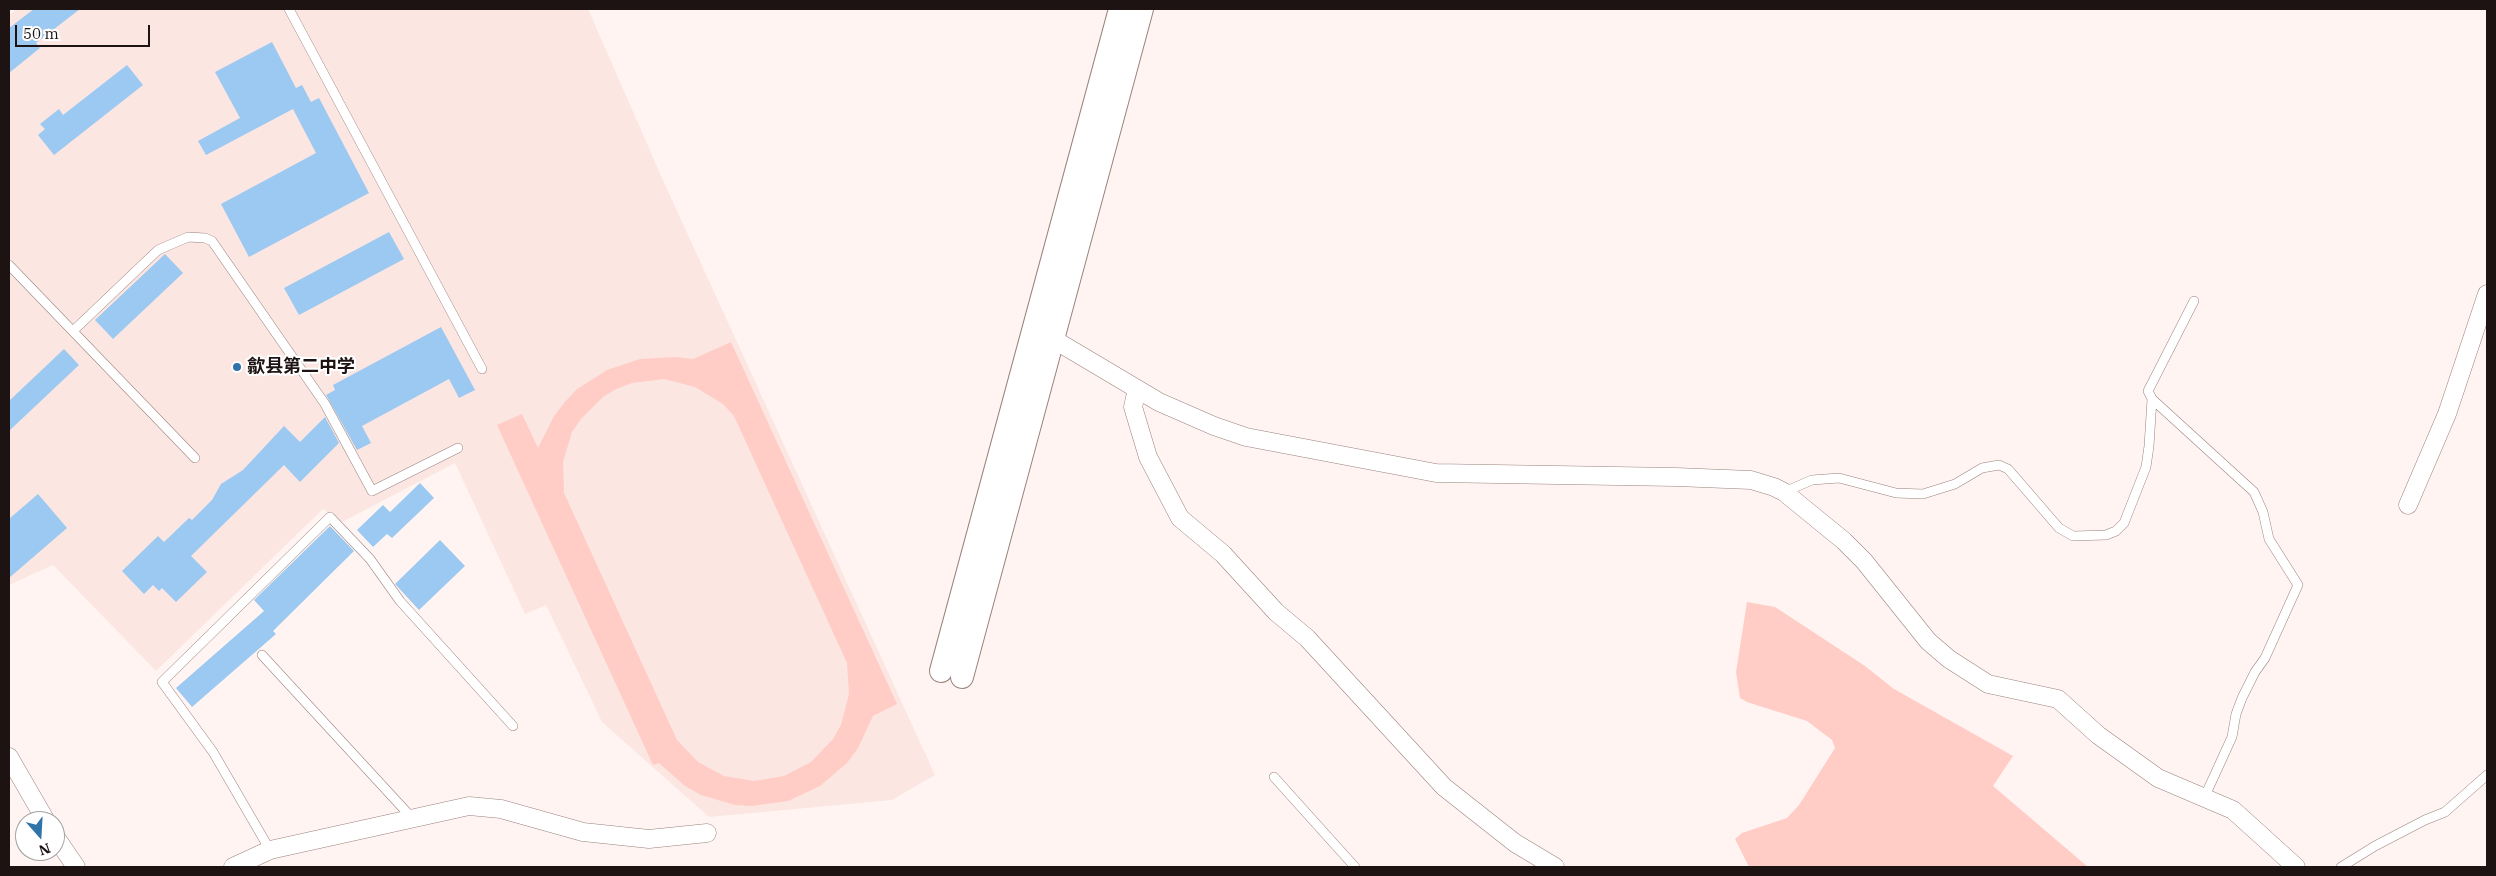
<!DOCTYPE html>
<meta charset="utf-8">
<style>
body{margin:0}
#map{position:relative;width:2496px;height:876px;overflow:hidden;background:#fff4f2;font-family:"IBM Plex Serif",serif}
canvas{display:block}
.frame{position:absolute;inset:0;border:10px solid #1c1312;pointer-events:none}
.north{position:absolute;left:15px;top:811px;width:50px;height:50px;box-sizing:border-box;background:#fff;border:1px solid #a4a1a0;border-radius:50%;rotate:161deg;font-size:14px;font-weight:700;line-height:20px;text-align:center;color:#1c1312}
.north::after{content:'';display:block;margin:auto;width:18px;height:22px;background:#3073a9;clip-path:polygon(50% 0,100% 100%,50% 72%,0 100%)}
.scale{position:absolute;left:15px;top:25px;width:135px;height:22px;box-sizing:border-box;border:2px solid #1c1312;border-top:0;padding-left:6px;font-size:15px;line-height:18px;white-space:nowrap;color:#1c1312;-webkit-text-stroke:4px #fff;paint-order:stroke}
</style>
<div id="map">
<canvas width="2496" height="876"></canvas>
<div class="frame"></div>
<div class="north">N</div>
<div class="scale">50 m</div>
</div>
<script>
const ctx = document.querySelector('canvas').getContext('2d');
ctx.lineJoin = 'round';
function paint(path, color) { ctx.fillStyle = color; ctx.fill(path, 'evenodd'); }
const poly = rows => new Path2D(rows.map(r => 'M' + r).join(''));
function trace(path, color, width, dash) { ctx.strokeStyle = color; ctx.lineWidth = width; ctx.lineCap = dash ? 'butt' : 'round'; ctx.setLineDash(dash || []); ctx.stroke(path); }
function drawText(font, color, halo, rows, align = 'center') {
  ctx.font = font + ' "IBM Plex Serif","Noto Sans SC",serif'; ctx.lineWidth = 4; ctx.setLineDash([]); ctx.textBaseline = 'middle'; ctx.strokeStyle = halo; ctx.fillStyle = color; for (const [text, x, y, turn = 0] of rows) {
    ctx.save(); ctx.translate(x, y); ctx.rotate((+turn || 0) * Math.PI / 180); ctx.textAlign = isNaN(turn) ? turn : align; if (halo) ctx.strokeText(text, 0, 0); ctx.fillText(text, 0, 0); ctx.restore();
  }
}
const built = poly([
 [17,9,588,9,662,178,935,775,892,800,709,817,602,722,546,605,525,614,455,463,342,522,323,509,156,671,53,565,9,585,9,15]
]);
const green = poly([
 [731,342,897,704,873,716,858,748,847,763,820,786,788,801,752,806,735,805,701,795,685,786,659,763,653,765,497,425,522,414,538,448,554,416,565,402,577,389,607,370,640,359,675,357,693,359],
 [664,379,695,387,723,404,734,416,847,663,849,694,841,725,833,739,811,762,784,776,754,781,724,776,698,762,677,740,564,493,563,462,572,432,581,419,603,397,616,389,632,383],
 [1747,602,1775,607,1865,666,1894,689,2013,756,1993,786,2088,867,1749,867,1735,839,1742,833,1787,818,1799,805,1835,748,1832,740,1807,721,1747,702,1740,698,1736,672]
]);
const building = poly([
 [34,9,80,9,36,43,40,48,9,73,9,28],
 [272,42,296,88,302,85,311,102,319,98,369,193,249,257,221,204,316,153,293,109,206,155,198,141,240,118,215,72],
 [127,65,143,85,54,155,38,135,45,129,40,124,59,109,63,115],
 [389,232,404,259,299,315,284,288],
 [165,254,183,273,113,339,95,320],
 [441,327,475,390,459,398,449,379,362,426,371,443,357,450,326,395,335,390,333,385],
 [64,349,79,365,9,431,9,401],
 [325,417,339,443,300,482,284,465,191,556,207,572,176,602,162,588,159,591,153,585,144,594,122,571,158,536,164,542,189,518,192,520,212,500,221,484,243,470,284,426,300,442],
 [420,483,434,498,392,538,387,534,373,547,357,530,383,505,390,512],
 [38,494,67,528,9,578,9,519],
 [330,526,354,551,273,631,276,634,192,707,176,688,264,611,254,600],
 [440,540,465,566,419,610,395,584]
]);
const service = poly([
 [289,9,482,369],
 [9,265,195,458],
 [2194,301,2148,391,2152,399,2254,492,2263,512,2269,539,2298,585,2265,658,2255,672,2242,698,2236,714,2232,737,2205,796],
 [73,331,158,250,188,237,205,238,212,241,325,404,372,491,458,448],
 [1784,492,1812,480,1839,478,1896,493,1923,494,1955,484,1982,468,1999,465,2008,469,2059,528,2073,536,2106,535,2116,531,2124,523,2146,467,2149,446,2152,399],
 [262,655,413,819],
 [1274,777,1355,867],
 [270,850,213,752,162,682,330,517,370,559,400,601,513,726],
 [2341,867,2375,846,2425,820,2445,812,2487,775]
]);
const minor = poly([
 [1053,339,1159,402,1214,426,1246,437,1436,473,1676,477,1751,480,1774,487,1784,492,1844,541,1864,561,1928,641,1949,659,1988,684,2058,699,2098,735,2158,778,2233,810,2296,867],
 [1137,389,1133,407,1148,457,1180,518,1223,554,1276,612,1307,638,1444,787,1515,843,1555,867],
 [2408,505,2447,414,2487,294],
 [9,757,46,821],
 [55,836,76,867],
 [233,867,270,850,469,806,501,809,583,832,649,839,707,833]
]);
const tertiary = poly([
 [941,671,1120,9],
 [962,677,1142,9]
]);
const markers = [
 [237,367,5,"#3073a9"]
];
const poiNames = [
 ["歙县第二中学",247,367]
];
paint(built, '#fbe6e2');
paint(green, '#ffcdc5');
paint(building, '#9cc9f1');
trace(service, '#9a827e', 10);
trace(minor, '#9a827e', 19);
trace(tertiary, '#9a827e', 24);
trace(service, '#fff', 9);
trace(minor, '#fff', 18);
trace(tertiary, '#fff', 22);
for (const [x, y, r, color] of markers) { const dot = new Path2D(); dot.arc(x, y, r, 0, 2 * Math.PI); ctx.fillStyle = color; ctx.fill(dot); trace(dot, '#fff', 2); }
drawText('bold 18px', '#1c1312', '#fff', poiNames, 'left');
</script>
